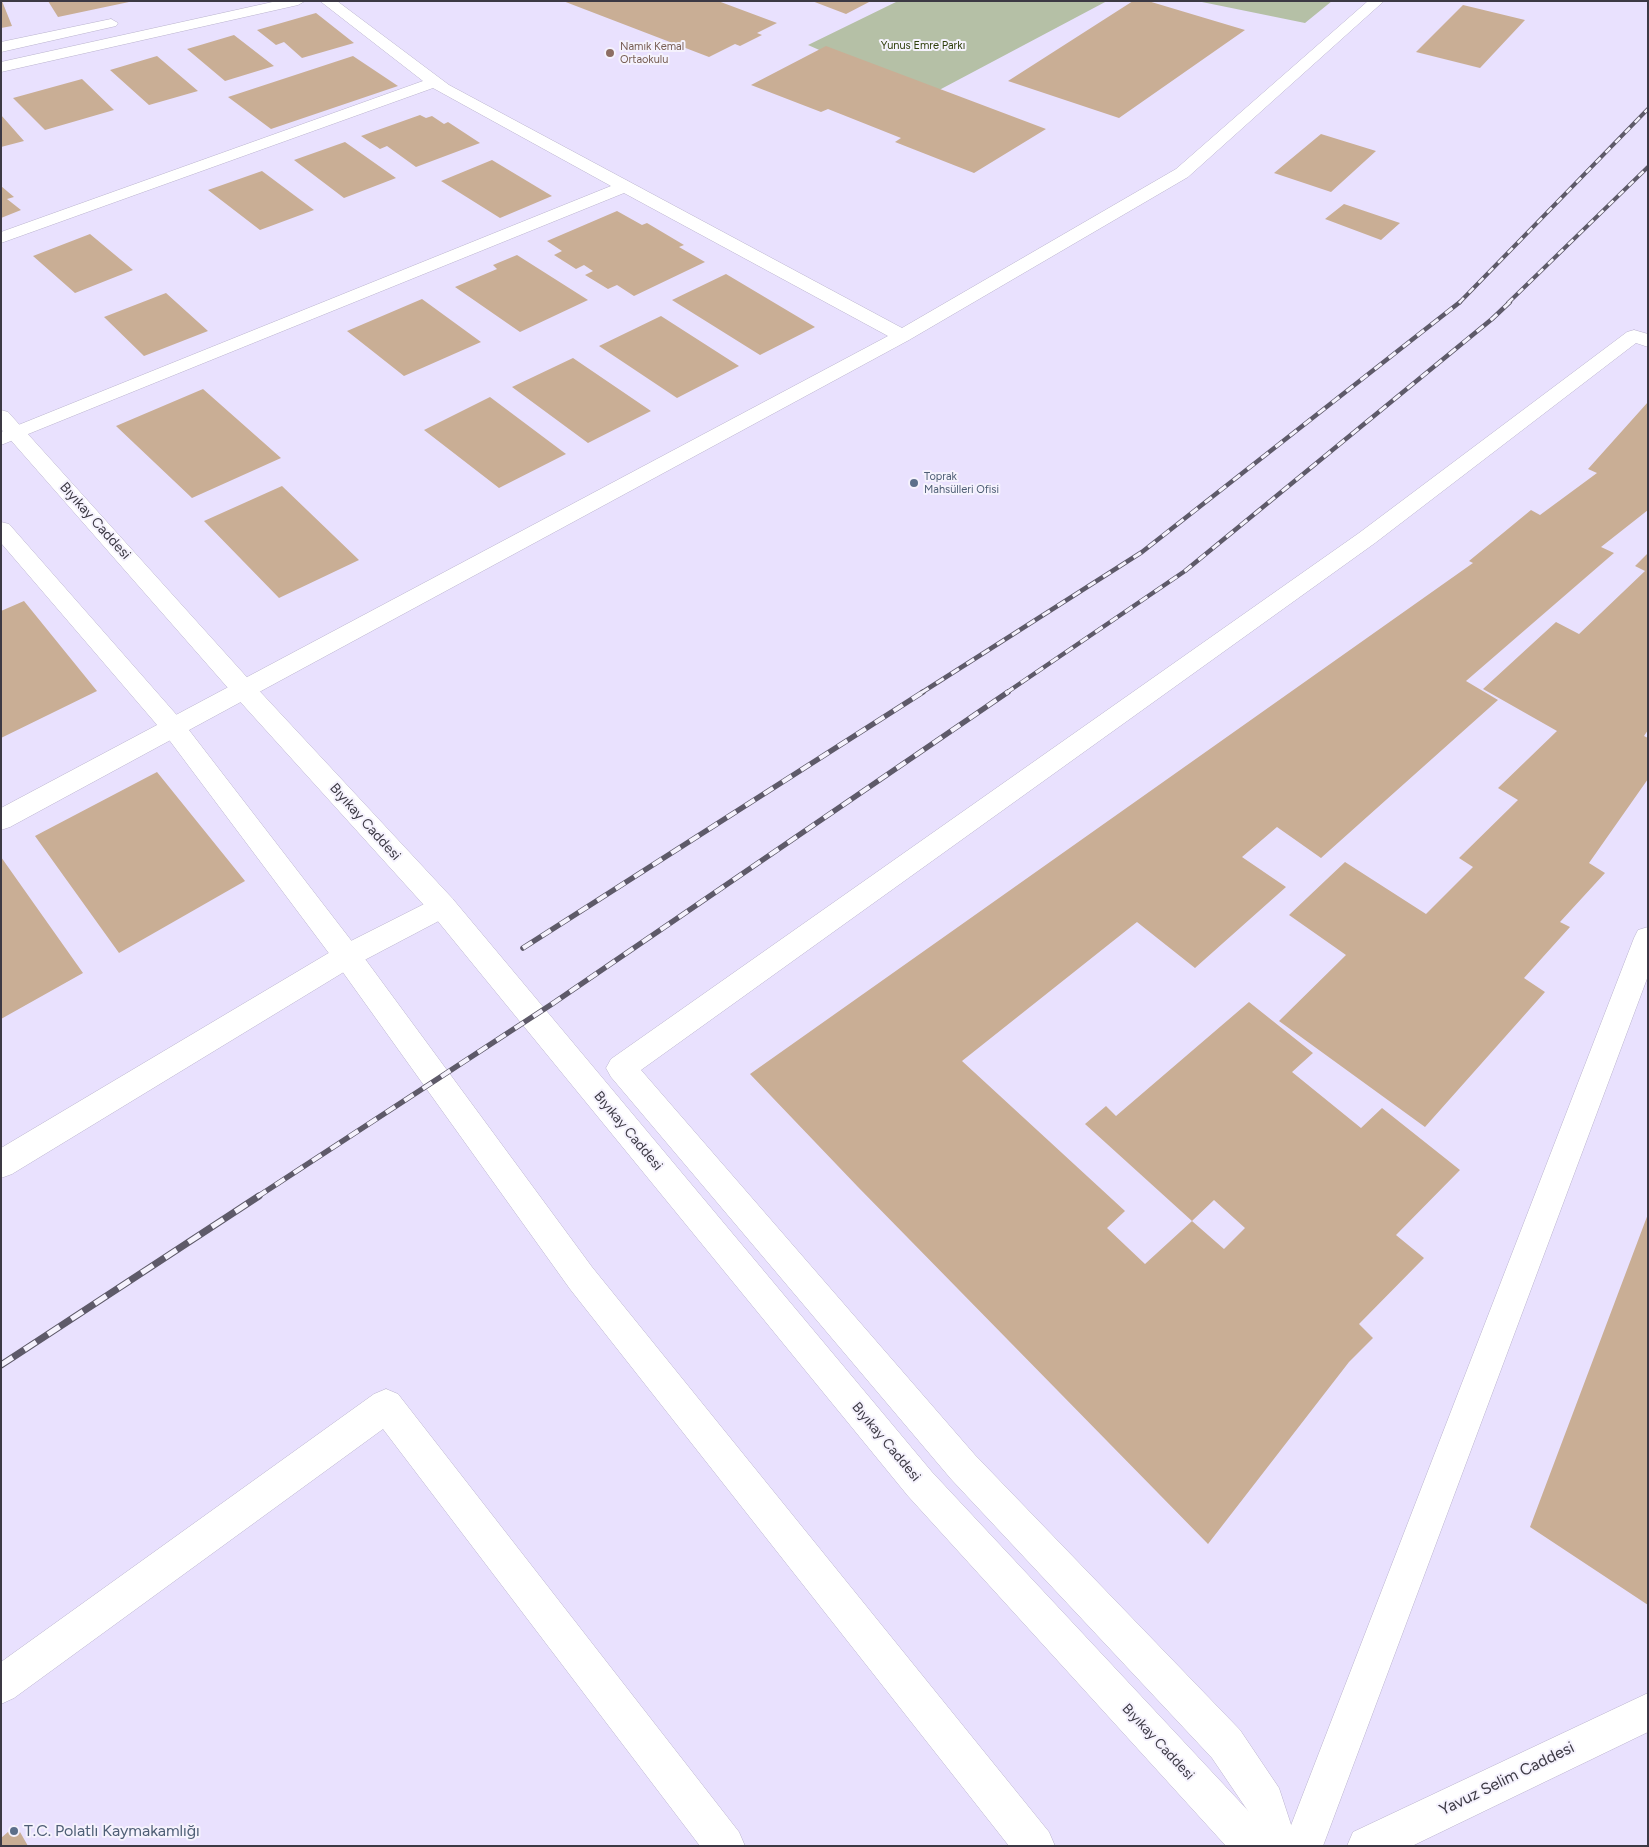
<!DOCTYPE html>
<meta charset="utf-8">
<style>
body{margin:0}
#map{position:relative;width:1649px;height:1847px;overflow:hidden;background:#e9e1fe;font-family:Figtree,sans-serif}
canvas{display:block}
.frame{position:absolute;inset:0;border:2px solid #3c3944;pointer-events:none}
</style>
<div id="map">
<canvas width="1649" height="1847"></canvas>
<div class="frame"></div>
</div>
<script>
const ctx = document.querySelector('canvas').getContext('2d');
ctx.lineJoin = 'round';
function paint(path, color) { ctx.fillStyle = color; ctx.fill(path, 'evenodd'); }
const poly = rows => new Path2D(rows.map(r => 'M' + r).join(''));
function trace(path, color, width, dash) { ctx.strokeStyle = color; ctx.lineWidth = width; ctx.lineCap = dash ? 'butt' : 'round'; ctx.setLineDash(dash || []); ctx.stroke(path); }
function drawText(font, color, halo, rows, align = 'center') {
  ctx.font = font + ' Figtree,sans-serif'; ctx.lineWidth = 4; ctx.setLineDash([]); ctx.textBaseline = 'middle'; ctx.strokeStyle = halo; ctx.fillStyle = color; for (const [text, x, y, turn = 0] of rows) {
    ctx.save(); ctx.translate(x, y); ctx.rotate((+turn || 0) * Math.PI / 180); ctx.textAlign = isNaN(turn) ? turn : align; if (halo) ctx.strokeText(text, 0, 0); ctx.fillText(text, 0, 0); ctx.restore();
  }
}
const green = poly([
 [898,1,1107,1,926,97,808,45],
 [1197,1,1332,1,1305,23]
]);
const building = poly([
 [1,1,2,1,12,26,1,28],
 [48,1,129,1,129,2,58,17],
 [563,1,718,1,777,23,757,33,762,35,740,46,735,44,709,57],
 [812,1,871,1,846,14],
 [1133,1,1148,1,1245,30,1119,118,1008,81],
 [1463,5,1525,20,1480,68,1416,52],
 [316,13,354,43,302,58,284,42,276,45,257,30],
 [234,35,274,66,225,81,187,49],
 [826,46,1046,129,974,173,895,142,901,138,828,109,821,112,751,85],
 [157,56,198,91,149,105,110,70],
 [353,56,398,86,271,129,228,97],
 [82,79,114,110,45,130,13,98],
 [1,115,24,141,1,147],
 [420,115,426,118,432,116,444,124,448,122,480,143,416,167,387,146,380,149,361,136],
 [1321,134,1376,151,1331,192,1274,173],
 [345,142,396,178,344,198,294,160],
 [492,160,552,196,500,218,441,181],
 [262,171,314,210,260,230,208,190],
 [1,186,14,197,7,199,21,210,1,218],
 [1344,204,1400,223,1381,240,1325,219],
 [617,211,642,225,647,223,684,245,679,247,705,262,634,296,617,285,608,289,585,275,593,271,584,265,576,269,554,255,562,251,547,241],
 [90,234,133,270,75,293,33,256],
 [517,255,588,300,520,332,455,287,497,269,493,265],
 [726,274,815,327,760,355,672,300],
 [166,293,208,331,144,356,104,317],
 [422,299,481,342,404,376,347,331],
 [661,316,739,366,677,398,599,346],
 [573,358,651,411,588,443,512,387],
 [203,389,281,458,192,498,116,426],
 [490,397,566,454,499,488,424,430],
 [1648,402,1648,510,1601,547,1614,553,1466,681,1498,700,1321,858,1277,827,1242,857,1286,887,1195,968,1137,922,962,1061,1125,1211,1107,1228,1145,1264,1192,1221,1224,1249,1245,1228,1214,1200,1192,1221,1085,1124,1106,1106,1116,1116,1249,1002,1313,1053,1292,1072,1361,1128,1382,1108,1460,1170,1396,1235,1424,1258,1359,1324,1373,1338,1349,1362,1208,1544,858,1187,750,1074,1473,563,1469,561,1531,510,1540,515,1597,473,1588,469],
 [282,486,359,560,279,598,204,521],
 [1648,553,1648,730,1644,736,1648,738,1648,779,1589,863,1605,873,1560,922,1570,927,1524,978,1545,992,1425,1127,1279,1021,1346,955,1289,915,1345,862,1426,914,1473,867,1459,858,1518,800,1498,788,1557,731,1483,689,1556,622,1579,634,1645,571,1635,566],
 [24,601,97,691,1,738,1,611],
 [157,772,245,881,119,953,35,836],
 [1,857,83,973,1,1019],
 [1648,1214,1648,1605,1530,1527],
 [16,1825,28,1846,1,1846,1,1838]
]);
const service = poly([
 [1634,330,1648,334,1648,347,1636,343,1375,543,641,1070,975,1455,1240,1730,1279,1788,1298,1846,1258,1846,1248,1811,1212,1758,951,1479,611,1077,606,1068,611,1059,1359,533,1627,332,1634,330]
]);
const minor = poly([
 [320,1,337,1,449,85,902,328,1176,169,1368,1,1384,1,1188,177,909,340,10,827,1,830,1,808,888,336,624,193,1,445,1,432,611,186,433,88,1,243,1,232,423,81,320,1],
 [442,895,452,898,456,906,452,914,357,964,12,1174,1,1178,1,1148,337,948,442,895],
 [386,1389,398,1394,739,1832,745,1846,700,1846,383,1429,14,1698,1,1704,1,1662,374,1394,386,1389]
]);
const tertiary = poly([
 [277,1,305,1,298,5,1,72,1,62,277,1],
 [111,19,118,23,116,26,1,52,1,42,111,19],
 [1,410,8,412,253,684,452,898,932,1472,1268,1832,1274,1846,1226,1846,908,1496,432,914,235,696,1,429,1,410],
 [1,522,9,524,182,721,357,948,592,1267,1049,1832,1055,1846,1009,1846,570,1289,337,964,164,733,1,543,1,522],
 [1648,927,1648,976,1323,1846,1283,1846,1634,938,1638,930,1648,927],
 [1648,1693,1648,1732,1412,1846,1347,1846,1353,1832,1648,1693]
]);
const railFar3 = poly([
 [1459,303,1648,109],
 [1508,303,1648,167]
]);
const railFar2 = poly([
 [921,693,1142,552,1460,302],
 [1006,693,1185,571,1492,319,1510,302]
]);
const railFar1 = poly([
 [523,948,923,692],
 [257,1197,552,1004,1008,692]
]);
const rail = poly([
 [1,1365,259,1196]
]);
const markers = [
 [610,53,5,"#8d6e63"],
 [914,483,5,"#5c6f8a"],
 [14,1831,5,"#5c6f8a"]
];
const farParknames = [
 ["Yunus Emre Parkı",923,46]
];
const farEducationnames = [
 ["Namık Kemal",620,47],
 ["Ortaokulu",620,60]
];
const farServicenames = [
 ["Toprak",924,477],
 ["Mahsülleri Ofisi",924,490]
];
const streetNames = [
 ["Bıyıkay Caddesi",95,521,48],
 ["Bıyıkay Caddesi",365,822,48],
 ["Bıyıkay Caddesi",628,1131,50],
 ["Bıyıkay Caddesi",886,1442,50],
 ["Bıyıkay Caddesi",1158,1742,47]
];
const nearStreetnames = [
 ["Yavuz Selim Caddesi",1507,1779,-26]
];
const nearServicenames = [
 ["T.C. Polatlı Kaymakamlığı",24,1831]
];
paint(green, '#b5c0a6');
paint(building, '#c9ae95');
trace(service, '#bab3ce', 1);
trace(minor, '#bab3ce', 1);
trace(tertiary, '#bab3ce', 1);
paint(service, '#fff');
paint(minor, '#fff');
paint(tertiary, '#fff');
trace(railFar3, '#5e5a69', 4);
trace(railFar2, '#5e5a69', 4.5);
trace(railFar1, '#5e5a69', 5.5);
trace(rail, '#5e5a69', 7);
trace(railFar3, '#f5f2fd', 2.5, [7]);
trace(railFar2, '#f5f2fd', 3, [9]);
trace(railFar1, '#f5f2fd', 4, [11]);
trace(rail, '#f5f2fd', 5, [14]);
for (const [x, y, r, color] of markers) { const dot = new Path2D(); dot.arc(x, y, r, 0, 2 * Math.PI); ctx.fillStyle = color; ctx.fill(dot); trace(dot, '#f5f2fd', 2); }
drawText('11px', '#303f0c', '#f5f2fd', farParknames);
drawText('11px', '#785e54', '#f5f2fd', farEducationnames, 'left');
drawText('11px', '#4e5e75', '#f5f2fd', farServicenames, 'left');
drawText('14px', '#3c3944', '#f5f2fd', streetNames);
drawText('16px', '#3c3944', '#f5f2fd', nearStreetnames);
drawText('16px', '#4e5e75', '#f5f2fd', nearServicenames, 'left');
</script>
